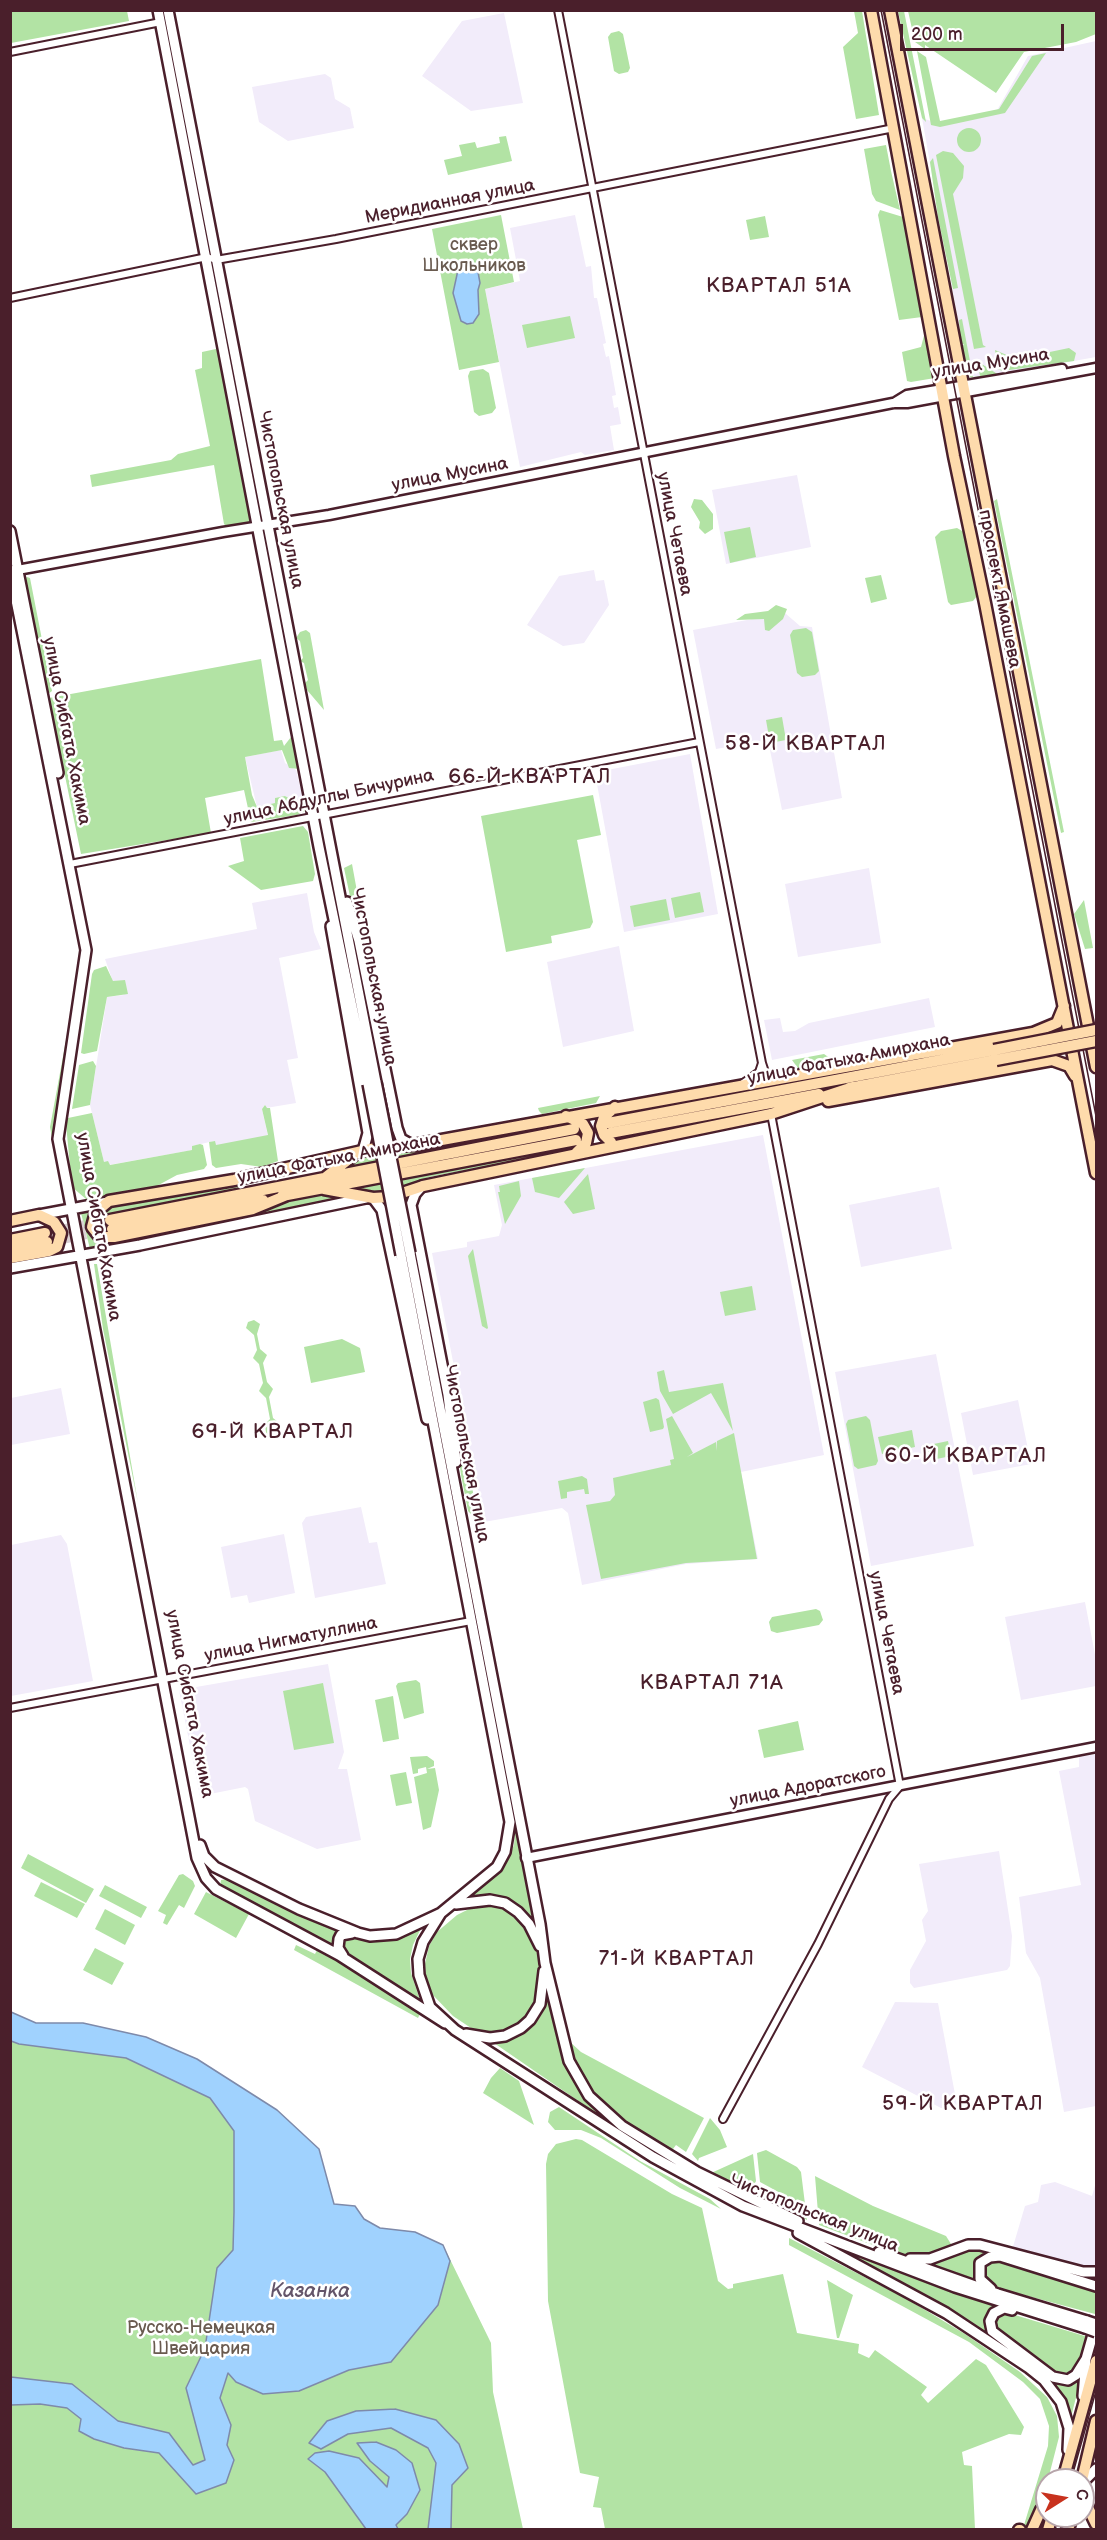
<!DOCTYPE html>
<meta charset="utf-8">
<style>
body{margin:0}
#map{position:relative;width:1107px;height:2540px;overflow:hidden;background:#fff;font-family:"Balsamiq Sans",sans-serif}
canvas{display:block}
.frame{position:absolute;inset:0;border:12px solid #4a1f2b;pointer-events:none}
.north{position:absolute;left:1035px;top:2468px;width:60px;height:60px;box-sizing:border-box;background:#fff;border:2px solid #b7a5aa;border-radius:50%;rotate:79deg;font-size:16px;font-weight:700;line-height:24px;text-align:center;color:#4a1f2b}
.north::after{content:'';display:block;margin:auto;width:21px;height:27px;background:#c8321e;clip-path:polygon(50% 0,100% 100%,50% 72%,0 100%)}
.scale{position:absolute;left:900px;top:24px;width:164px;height:27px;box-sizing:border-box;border:3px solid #4a1f2b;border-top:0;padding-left:8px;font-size:18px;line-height:21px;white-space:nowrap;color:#4a1f2b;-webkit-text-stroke:4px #fff;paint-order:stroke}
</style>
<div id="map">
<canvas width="1107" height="2540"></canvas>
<div class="frame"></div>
<div class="north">С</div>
<div class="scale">200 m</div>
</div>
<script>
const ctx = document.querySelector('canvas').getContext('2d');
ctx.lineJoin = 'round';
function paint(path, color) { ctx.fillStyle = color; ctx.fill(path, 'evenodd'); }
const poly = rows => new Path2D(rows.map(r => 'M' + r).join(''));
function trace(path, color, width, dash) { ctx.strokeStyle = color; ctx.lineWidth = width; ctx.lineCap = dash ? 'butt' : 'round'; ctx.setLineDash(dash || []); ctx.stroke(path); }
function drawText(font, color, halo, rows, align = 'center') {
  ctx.font = font + ' "Balsamiq Sans",sans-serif'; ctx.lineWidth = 5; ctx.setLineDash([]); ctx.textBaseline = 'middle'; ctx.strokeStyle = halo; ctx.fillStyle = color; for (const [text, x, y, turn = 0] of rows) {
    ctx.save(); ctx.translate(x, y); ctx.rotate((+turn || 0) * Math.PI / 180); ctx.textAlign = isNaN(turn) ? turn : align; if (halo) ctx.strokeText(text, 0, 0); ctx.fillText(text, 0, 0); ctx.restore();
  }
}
const built = poly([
 [504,13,523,103,471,111,422,76,462,21],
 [1096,41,1096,357,979,378,971,376,962,343,922,118,940,124,996,112,1028,56],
 [325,74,331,78,335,99,350,108,354,128,288,141,259,122,252,87],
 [575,215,586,267,591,266,594,298,597,298,606,343,603,344,606,357,609,356,616,395,612,396,614,408,618,407,621,424,610,426,614,450,585,455,581,452,520,467,485,289,520,281,510,228],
 [797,475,811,547,726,564,712,490],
 [594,570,596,581,604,580,609,605,584,643,563,646,527,625,559,576],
 [785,613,800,626,812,627,842,798,782,810,768,740,716,749,693,630],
 [281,750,285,763,296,770,303,798,299,803,285,796,275,798,276,803,257,807,245,757],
 [690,754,718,914,624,932,597,784,602,771],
 [869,868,881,943,798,957,785,884],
 [307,893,314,932,321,949,279,958,298,1058,287,1060,296,1103,266,1108,265,1105,262,1109,268,1136,216,1146,214,1141,192,1146,193,1150,109,1165,104,1162,90,1105,107,997,124,995,113,982,105,959,257,929,252,903],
 [619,946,634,1031,563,1047,547,962],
 [929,998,935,1027,772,1060,764,1020,780,1018,783,1032,795,1031,809,1023],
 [763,1135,824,1455,741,1472,758,1559,686,1564,582,1585,568,1513,562,1508,484,1522,432,1253,467,1247,467,1242,499,1236,502,1225,494,1185],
 [939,1187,952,1249,861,1267,849,1205],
 [936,1354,974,1546,871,1566,835,1372],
 [61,1388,70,1434,11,1445,11,1398],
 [1018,1400,1031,1464,973,1475,961,1413],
 [361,1507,369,1543,377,1542,386,1584,315,1598,302,1523,306,1517],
 [284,1534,295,1593,249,1603,247,1595,231,1598,221,1547],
 [61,1535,67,1544,93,1681,11,1696,11,1545],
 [1085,1602,1096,1660,1096,1686,1021,1700,1005,1617],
 [328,1664,344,1752,338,1769,347,1769,361,1840,317,1849,255,1821,248,1789,245,1787,200,1796,179,1690],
 [1096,1754,1096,2106,1064,2112,1040,1978,1026,1953,1019,1897,1081,1885,1059,1771,1079,1767,1079,1757],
 [999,1851,1012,1936,1010,1966,1007,1970,914,1988,910,1983,910,1970,926,1941,922,1920,928,1911,919,1864],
 [895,2002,938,2003,957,2105,941,2108,862,2067],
 [1055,2182,1092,2196,1096,2182,1096,2270,1012,2250,1025,2206,1038,2202,1041,2185]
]);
const green = poly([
 [10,11,127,11,129,21,11,43],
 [854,11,862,11,879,115,856,119,843,47,858,33],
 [898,11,904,11,926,122,922,118],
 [908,11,1096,11,1096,34,1076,42,1024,52,996,93,925,45,925,49,915,42],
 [619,31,623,34,630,68,628,72,619,74,614,71,608,37,611,33],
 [917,51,926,57,940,121,999,109,1032,56,1046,53,1005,113,940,127,931,125],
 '957 140a12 12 0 1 1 24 0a12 12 0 1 1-24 0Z',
 [506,136,512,161,448,175,444,160,462,156,459,145,475,142,477,148,500,143,499,137],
 [886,145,891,171,900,210,876,201,872,194,864,149],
 [943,151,953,153,964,166,963,178,953,194,983,345,986,347,974,349,936,155],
 [933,158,958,288,953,289,938,217,930,162],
 [880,210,903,217,922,317,899,320,878,215],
 [501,215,514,282,485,289,499,362,459,370,432,229],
 [765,216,769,237,750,240,746,220],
 [570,316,575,338,527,348,522,325],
 [962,319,973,377,980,376,977,361,999,375,976,378,970,377,969,374,962,347,964,344,961,344,959,320],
 [926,328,935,378,911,382,907,381,902,352,921,347],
 [1069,348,1076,353,1074,361,1002,371,998,369,995,350,1016,359],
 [216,349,219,351,251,520,249,523,228,528,224,524,214,465,92,487,90,475,171,460,178,454,210,446,195,370,202,368,202,352],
 [483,369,489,373,496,408,492,413,479,416,474,412,468,376,470,371],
 [694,499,702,500,713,514,713,529,705,534,699,528,700,522,691,507],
 [997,499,1064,832,1061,833,994,501],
 [750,527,756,557,730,563,724,532],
 [957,528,964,532,977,596,973,601,951,605,948,602,935,537,941,531],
 [881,575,887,599,871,603,865,578],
 [27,577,30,578,52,691,48,694,24,579],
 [776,605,787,609,783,619,769,631,765,630,764,619,736,620,745,614,768,611],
 [806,628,812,632,819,671,815,675,802,677,797,673,790,635,793,630],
 [306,630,310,633,324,710,307,690,305,683,308,680,304,663,300,661,303,658,300,641,296,638,300,632],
 [261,659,274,741,282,740,284,746,291,737,300,769,289,768,282,750,245,757,252,795,257,807,275,803,275,798,285,796,300,804,305,811,297,815,251,822,244,790,205,798,211,833,81,854,49,698],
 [782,717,786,740,770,743,766,720],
 [593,795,601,835,577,840,593,922,590,928,551,936,552,943,506,952,481,816],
 [303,826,308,832,315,874,313,881,261,890,228,866,244,861,240,838],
 [352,864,370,962,351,901,344,868],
 [700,892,704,912,675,918,671,898],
 [666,899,670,920,634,927,630,906],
 [1084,900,1093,948,1085,949,1074,914],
 [106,966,113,981,125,980,128,994,107,997,97,1051,84,1054,81,1053,92,974,94,970],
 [69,1024,71,1030,54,1126,57,1154,55,1155,50,1127],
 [824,1054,837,1063,800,1071,792,1060],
 [93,1061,96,1066,90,1105,72,1109,79,1065],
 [600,1096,596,1103,542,1114,539,1111,538,1108],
 [265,1105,267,1108,270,1108,278,1161,262,1167,241,1164,216,1168,212,1165,209,1142,215,1141,216,1145,268,1135,262,1109],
 [92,1113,104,1162,108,1161,110,1165,192,1150,192,1146,200,1144,203,1145,207,1165,204,1169,177,1175,153,1188,86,1199,72,1187,66,1124,68,1118],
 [567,1119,582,1126,583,1139,573,1149,429,1177,394,1190,366,1192,347,1186,579,1141,576,1124,342,1170,373,1153],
 [585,1168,559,1198,535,1192,532,1178],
 [588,1174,595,1209,573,1214,564,1202],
 [519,1181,521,1196,505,1224,498,1192,500,1192,499,1186],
 [235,1186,255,1188,113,1233,104,1233,100,1227,100,1217,109,1208],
 [322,1194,353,1197,206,1227,192,1225],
 [94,1208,95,1236,174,1230,187,1231,90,1249,81,1213],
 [473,1249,488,1328,487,1329,482,1326,468,1256],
 [94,1264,97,1264,138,1503,103,1329],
 [752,1286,756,1310,725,1316,720,1292],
 [254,1320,260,1324,257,1334,260,1349,267,1355,263,1363,267,1382,273,1389,269,1397,273,1418,278,1422,281,1432,275,1439,269,1438,266,1433,265,1424,270,1419,266,1398,259,1391,263,1383,259,1364,253,1358,257,1350,254,1335,246,1328,248,1322],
 [342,1339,360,1348,365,1372,311,1383,304,1347],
 [664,1370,669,1392,723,1383,733,1431,711,1393,673,1414,660,1391,657,1372],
 [656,1398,659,1400,664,1427,663,1429,650,1432,643,1402],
 [672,1416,693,1453,687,1457,716,1442,716,1451,717,1441,734,1433,757,1559,686,1563,601,1579,586,1505,610,1501,615,1495,613,1478,671,1465,670,1460,674,1459,666,1419],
 [866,1416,870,1420,878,1461,876,1465,858,1469,854,1466,846,1424,848,1420],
 [461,1430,477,1513,471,1514,468,1511,461,1475,456,1435],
 [912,1430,915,1447,882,1454,878,1437],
 [948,1441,951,1456,927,1461,924,1446],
 [582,1476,587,1479,589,1494,585,1494,584,1489,567,1492,567,1498,561,1499,558,1481],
 [816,1609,820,1611,823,1620,819,1625,777,1633,771,1631,769,1622,772,1617],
 [416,1680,420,1683,424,1713,404,1719,396,1686,398,1683],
 [323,1683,334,1743,294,1750,283,1691],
 [393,1696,399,1739,383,1742,375,1700],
 [798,1721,804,1750,764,1758,758,1730],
 [427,1756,434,1761,434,1766,427,1769,435,1768,439,1790,431,1827,423,1830,414,1777,427,1773,426,1767,418,1769,418,1773,413,1774,410,1757],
 [406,1772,412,1803,396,1806,390,1775],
 [516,1822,536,1928,525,1913,505,1899,484,1894,471,1896,489,1882,508,1858,514,1845],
 [28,1854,94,1889,86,1903,21,1868],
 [183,1874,193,1881,195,1886,184,1908,179,1905,167,1925,163,1923,166,1915,158,1911,179,1875],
 [228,1879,342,1932,337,1948,220,1887,221,1880],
 [41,1882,85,1904,77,1918,34,1896],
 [105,1885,147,1907,141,1918,99,1896],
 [206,1892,249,1914,236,1938,194,1914],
 [479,1904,505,1908,517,1916,529,1932,538,1955,541,1982,537,2002,525,2022,502,2034,474,2030,453,2016,431,1993,426,1978,425,1964,429,1946,437,1932,457,1915],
 [105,1909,135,1925,125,1945,95,1929],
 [423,1924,413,1945,410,1959,411,1973,420,2000,342,1949,341,1939,350,1935,359,1937],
 [296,1945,315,1954,318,1948,420,2014,418,2018,294,1950],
 [95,1948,124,1963,112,1985,83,1970],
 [549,1991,559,2041,569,2070,582,2095,603,2118,494,2043,520,2036,532,2027,541,2015],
 [11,2012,36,2023,83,2023,146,2037,197,2059,277,2110,319,2149,334,2204,355,2206,364,2219,380,2228,415,2232,443,2245,491,2343,493,2392,523,2529,11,2529],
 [569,2041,581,2052,704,2118,686,2152,676,2145,673,2149,661,2146,610,2112,587,2086,572,2055],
 [500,2068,519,2081,534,2125,483,2093,491,2078],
 [559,2107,640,2161,710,2199,721,2209,680,2188,601,2138,581,2130,555,2130,548,2122,550,2112],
 [710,2118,720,2130,727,2147,699,2158,698,2161,692,2154],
 [576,2139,582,2140,672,2194,702,2208,718,2281,728,2289,733,2288,733,2284,783,2274,797,2333,859,2344,858,2353,869,2358,875,2350,927,2387,921,2395,928,2403,976,2359,986,2365,1024,2427,1021,2435,1009,2434,962,2452,964,2465,972,2466,975,2529,605,2529,601,2508,593,2507,599,2477,580,2473,548,2301,546,2164,548,2154,556,2144],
 [766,2150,797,2167,801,2172,807,2220,782,2206,786,2197,784,2195,760,2182,757,2153],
 [753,2154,756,2181,749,2195,709,2174],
 [815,2176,873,2206,946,2236,951,2244,948,2248,928,2256,905,2257,819,2225],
 [789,2238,907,2299,965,2334,1020,2372,1047,2397,1057,2416,1059,2437,1043,2499,1028,2526,1024,2525,1048,2446,1049,2426,1040,2399,1023,2382,969,2342,789,2245],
 [973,2248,997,2250,1084,2275,1096,2275,1096,2281,997,2252,984,2255,976,2263,974,2269,978,2284,924,2264],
 [840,2249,996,2307,991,2312,995,2338,1000,2344,947,2309],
 [1000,2258,1096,2290,1095,2314,994,2287,984,2279,983,2263],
 [827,2280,853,2295,839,2338,837,2338],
 [1005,2312,1088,2337,1079,2368,1065,2377,1055,2374,999,2333,994,2320,996,2315],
 [1039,2372,1070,2383,1081,2378,1070,2421]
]);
const water = poly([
 [468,265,478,272,480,283,478,290,479,314,473,323,467,324,461,321,453,293,458,270,468,265],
 [11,2012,36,2023,83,2023,146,2037,197,2059,277,2110,319,2149,334,2204,355,2206,364,2219,380,2228,415,2232,443,2245,450,2261,438,2305,391,2362,349,2370,299,2391,263,2394,236,2382,228,2373,220,2398,231,2425,227,2445,234,2460,226,2483,196,2494,159,2453,124,2448,94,2439,79,2431,81,2419,67,2408,40,2404,11,2405,11,2377,72,2384,118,2421,169,2433,193,2465,205,2460,186,2388,205,2348,217,2268,233,2250,234,2212,234,2131,210,2098,126,2058,19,2044,11,2041,11,2012],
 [395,2409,436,2420,459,2444,468,2468,452,2485,451,2529,428,2529,436,2463,428,2448,391,2428,348,2434,321,2449,309,2443,327,2421,356,2411,395,2409],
 [376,2442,396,2450,412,2463,420,2490,407,2514,396,2525,398,2529,366,2529,325,2472,308,2459,315,2453,329,2451,359,2458,387,2487,389,2477,370,2461,357,2443,376,2442]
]);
const primaryTunnel = poly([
 [45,1233,110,1220],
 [47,1242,112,1229]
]);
const minor = poly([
 [558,10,762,1063,765,1072,773,1080],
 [10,52,161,22],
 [10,298,207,257,216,260,336,239,894,128],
 [70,864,699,742],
 [743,1083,759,1072,762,1063],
 [10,1708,471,1621],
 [723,2119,818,1944,889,1799,900,1786,771,1114]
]);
const tertiary = poly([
 [894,403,907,395,1062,369],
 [12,571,223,532,329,515,893,403,907,403,1096,368],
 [526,1858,1096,1747]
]);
const secondary = poly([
 [158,10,319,847,368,1084],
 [168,10,376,1082],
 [10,531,58,773],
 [10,570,86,950,58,1139,197,1858,206,1878,216,1889,339,1955,445,2023],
 [347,902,359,941,397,1128,401,1139,412,1145],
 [331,926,368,1133,363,1151],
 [422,1186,415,1194,411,1205,448,1395,456,1462],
 [373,1198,382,1210,427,1419],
 [39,1215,108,1202],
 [410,1253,540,1924,545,1963,569,2061,589,2096,622,2126,697,2172,798,2221],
 [401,1255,510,1822,505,1852,497,1867,441,1913,423,1942,418,1959,419,1975,430,2007,455,2030,653,2157,743,2206,955,2287,1085,2328],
 [10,1268,140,1245,366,1198],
 [200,1845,204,1856,215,1867,299,1909,358,1933,370,1936,396,1934,441,1913],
 [456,1904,490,1900,505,1903,518,1912,529,1924,540,1946],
 [343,1956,338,1948,339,1939,341,1935,352,1933],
 [466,2034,490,2038,505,2036,521,2028,530,2020,540,2004,544,1971],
 [798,2233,946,2313,1029,2368,1044,2380,1061,2402,1069,2428,1068,2450],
 [879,2252,998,2294,1087,2321],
 [910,2259,930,2259,968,2245,980,2245,1083,2272,1096,2272],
 [991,2289,980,2279,980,2263,990,2257,1000,2256,1096,2286],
 [1012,2310,1004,2308,994,2313,990,2321,992,2331,1053,2377,1068,2380,1076,2375,1086,2359],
 [1083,2396,1086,2359,1096,2324],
 [1083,2482,1096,2469]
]);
const primary = poly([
 [871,10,954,456,985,603,1096,1173],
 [890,10,1096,1067],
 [849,1088,996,1060],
 [828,1101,1052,1060,1069,1066,1075,1076],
 [566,1116,583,1124,588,1133,586,1143,576,1153],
 [608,1123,994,1050],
 [610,1133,819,1094],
 [611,1142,604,1135,601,1126,604,1117,615,1107],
 [326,1177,354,1155],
 [324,1189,373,1198,390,1197,423,1186,771,1114,853,1087],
 [287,1195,253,1209,114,1237,100,1237,92,1227,96,1212,109,1201,234,1180,380,1147,414,1145,1033,1033,1057,1023,1064,1006],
 [282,1196,576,1140],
 [110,1220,574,1129],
 [10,1221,39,1215,54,1222,61,1233,57,1247,49,1251,10,1258],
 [112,1229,263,1200],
 [10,1240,45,1233],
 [10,1249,47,1242],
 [1063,2480,1096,2361],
 [1082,2480,1096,2421],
 [1083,2497,1096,2524],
 [1019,2530,1020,2530],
 [1032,2530,1041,2510,1047,2504],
 [1048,2530,1052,2516],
 [1068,2530,1072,2516]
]);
const tram = poly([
 [881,10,1096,1116],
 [1071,2480,1096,2391],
 [1060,2530,1064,2516]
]);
const secondaryBridge = poly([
 [376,1082,410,1253],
 [368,1084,401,1255],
 [1087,2321,1096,2324],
 [1085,2328,1096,2332]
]);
const primaryBridge = poly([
 [994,1050,1096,1030],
 [996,1060,1096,1041]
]);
const streetNames = [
 ["Меридианная улица",450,202,-11],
 ["улица Мусина",991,364,-9],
 ["улица Мусина",450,475,-11],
 ["Чистопольская улица",280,500,79],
 ["улица Четаева",674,534,79],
 ["проспект Ямашева",999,589,79],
 ["улица Сибгата Хакима",66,731,79],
 ["улица Абдуллы Бичурина",329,798,-12],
 ["Чистопольская улица",373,977,79],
 ["улица Фатыха Амирхана",849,1060,-11],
 ["улица Фатыха Амирхана",339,1159,-11],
 ["улица Сибгата Хакима",98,1227,80],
 ["Чистопольская улица",466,1454,79],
 ["улица Четаева",886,1633,79],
 ["улица Нигматуллина",291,1640,-11],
 ["улица Сибгата Хакима",189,1704,79],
 ["улица Адоратского",808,1787,-11],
 ["Чистопольская улица",814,2214,22]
];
const parkNames = [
 ["сквер",474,245],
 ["Школьников",474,266],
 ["Русско-Немецкая",201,2328],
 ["Швейцария",201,2349]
];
const waterNames = [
 ["Казанка",310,2292]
];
const quarterNames = [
 ["КВАРТАЛ 51А",779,287],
 ["58-Й КВАРТАЛ",806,745],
 ["66-Й КВАРТАЛ",530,778],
 ["69-Й КВАРТАЛ",273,1433],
 ["60-Й КВАРТАЛ",966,1457],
 ["КВАРТАЛ 71А",712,1684],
 ["71-Й КВАРТАЛ",677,1960],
 ["59-Й КВАРТАЛ",963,2105]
];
paint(built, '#f2ecfa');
paint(green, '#b2e3a4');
paint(water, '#a0d2fe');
trace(water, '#7e8aaa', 1.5);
trace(primaryTunnel, '#dbd2d5', 10, [10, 5]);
trace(minor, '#4a1f2b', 10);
trace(tertiary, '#4a1f2b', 13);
trace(secondary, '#4a1f2b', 14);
trace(primary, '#4a1f2b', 15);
trace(minor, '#fff', 6);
trace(tertiary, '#fff', 8);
trace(secondary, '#fff', 9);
trace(primary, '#fedbac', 10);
trace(tram, '#4a1f2b', 1.5);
trace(secondaryBridge, '#4a1f2b', 14, []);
trace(primaryBridge, '#4a1f2b', 15, []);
trace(secondaryBridge, '#fff', 9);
trace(primaryBridge, '#fedbac', 10);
drawText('18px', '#4a1f2b', '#fff', streetNames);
drawText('18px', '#695a4f', '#fff', parkNames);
drawText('italic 20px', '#64556a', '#fff', waterNames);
ctx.letterSpacing = '1.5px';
drawText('21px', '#4a1f2b', '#fff', quarterNames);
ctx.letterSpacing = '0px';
</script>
